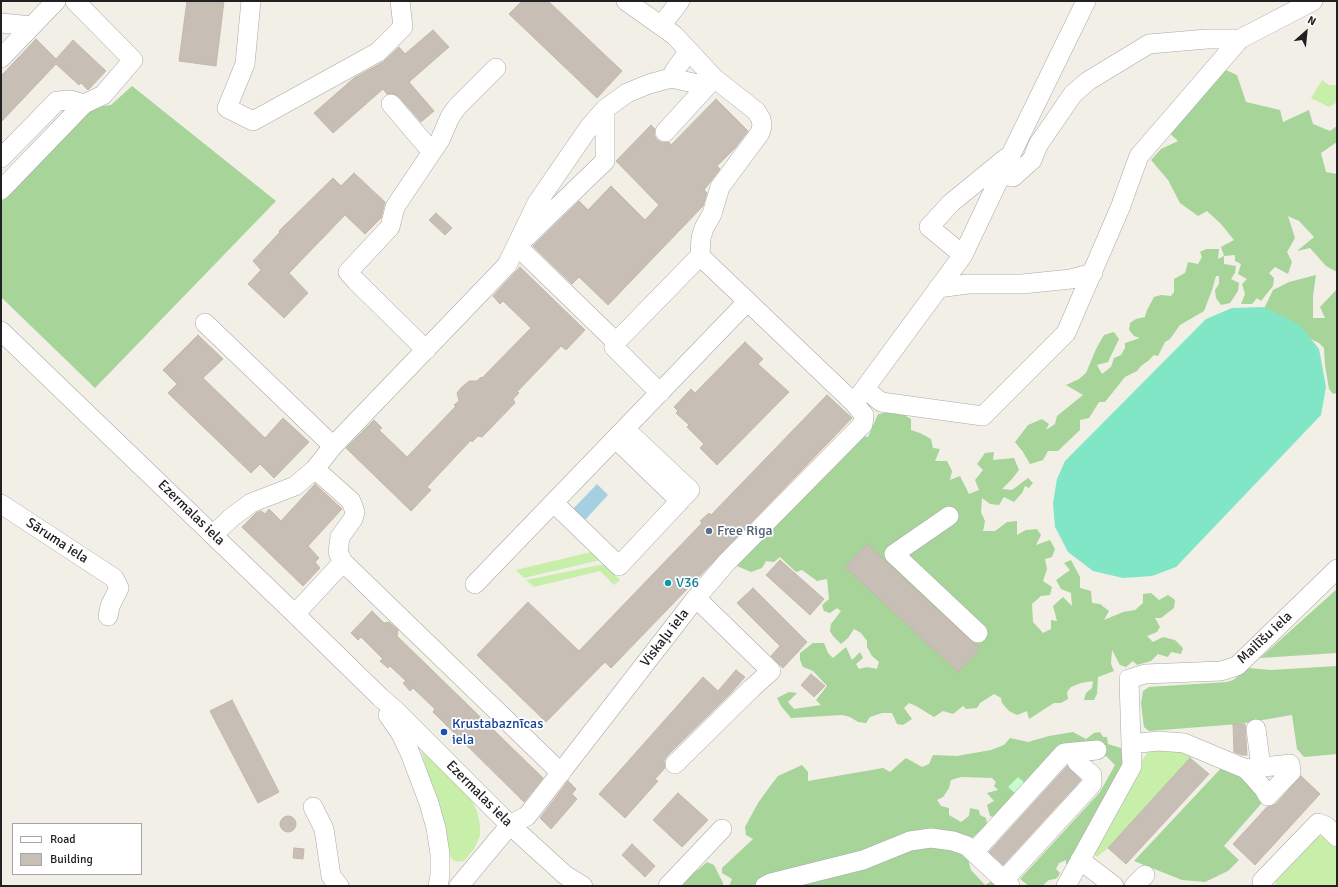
<!DOCTYPE html>
<meta charset="utf-8">
<style>
body{margin:0}
#map{position:relative;width:1338px;height:887px;overflow:hidden;background:#f2efe7;font-family:Signika,sans-serif}
canvas{display:block}
.frame{position:absolute;inset:0;border:2px solid #212121;pointer-events:none}
.legend{position:absolute;left:12px;top:823px;width:130px;height:52px;box-sizing:border-box;background:#fff;border:1px solid #a6a6a6;margin:0;padding:5px 7px;list-style:none;font-size:12px;color:#212121}
.legend li{display:flex;align-items:center;gap:8px;height:20px}
.legend b{width:20px;border:1px solid #a6a6a6}
.north{position:absolute;left:1286px;top:12px;width:40px;height:40px;-webkit-text-stroke:3px #fff;paint-order:stroke;rotate:27deg;font-size:11px;font-weight:700;line-height:16px;text-align:center;color:#212121}
.north::after{content:'';display:block;margin:auto;width:14px;height:18px;background:#212121;clip-path:polygon(50% 0,100% 100%,50% 72%,0 100%)}
</style>
<div id="map">
<canvas width="1338" height="887"></canvas>
<div class="frame"></div>
<ul class="legend">
<li><b style="height:5px;background:#fff"></b>Road</li>
<li><b style="height:11px;background:#c7beb6"></b>Building</li>
</ul>
<div class="north">N</div>
</div>
<script>
const ctx = document.querySelector('canvas').getContext('2d');
ctx.lineJoin = 'round';
function paint(path, color) { ctx.fillStyle = color; ctx.fill(path, 'evenodd'); }
const poly = rows => new Path2D(rows.map(r => 'M' + r).join(''));
function trace(path, color, width, dash) { ctx.strokeStyle = color; ctx.lineWidth = width; ctx.lineCap = dash ? 'butt' : 'round'; ctx.setLineDash(dash || []); ctx.stroke(path); }
function drawText(font, color, halo, rows, align = 'center') {
  ctx.font = font + ' Signika,sans-serif'; ctx.lineWidth = 3.5; ctx.setLineDash([]); ctx.textBaseline = 'middle'; ctx.strokeStyle = halo; ctx.fillStyle = color; for (const [text, x, y, turn = 0] of rows) {
    ctx.save(); ctx.translate(x, y); ctx.rotate((+turn || 0) * Math.PI / 180); ctx.textAlign = isNaN(turn) ? turn : align; if (halo) ctx.strokeText(text, 0, 0); ctx.fillText(text, 0, 0); ctx.restore();
  }
}
const grass = poly([
 [1322,80,1329,85,1337,85,1337,102,1329,107,1311,98],
 [595,551,600,560,524,578,516,570],
 [604,564,620,580,614,585,600,571,534,587,526,580],
 [1156,746,1190,754,1191,757,1108,848,1097,857,1089,850,1146,754,1150,749],
 [421,751,448,774,470,797,477,811,480,825,480,836,474,849,464,861,458,862,453,860,450,856,443,824],
 [1328,835,1337,842,1337,886,1276,886,1275,880,1310,838]
]);
const forest = poly([
 [1219,67,1237,75,1246,102,1280,110,1283,122,1309,110,1313,124,1330,131,1337,126,1337,142,1321,153,1326,172,1337,174,1337,272,1326,266,1310,248,1297,251,1314,237,1299,221,1288,216,1295,238,1287,252,1292,262,1288,274,1275,267,1269,273,1274,278,1273,286,1261,301,1257,298,1252,304,1241,304,1245,294,1242,284,1247,279,1238,274,1241,264,1235,261,1235,255,1224,256,1224,264,1236,266,1235,273,1231,279,1239,283,1238,291,1230,303,1221,305,1216,298,1215,290,1219,284,1219,276,1216,276,1212,290,1204,311,1180,325,1170,339,1165,342,1158,356,1154,355,1148,361,1141,366,1137,371,1125,377,1105,402,1099,402,1089,418,1080,420,1080,430,1058,451,1048,451,1043,460,1030,464,1023,452,1015,442,1028,425,1042,419,1049,424,1046,430,1055,424,1057,416,1083,395,1066,385,1079,379,1086,373,1096,349,1104,335,1114,332,1119,339,1108,362,1097,365,1102,374,1111,367,1114,358,1121,355,1125,348,1125,343,1140,338,1134,336,1129,330,1130,323,1136,319,1145,317,1147,310,1154,297,1161,295,1171,296,1174,292,1174,279,1185,273,1188,262,1198,264,1202,257,1200,252,1206,249,1219,249,1218,259,1224,256,1221,247,1234,240,1221,224,1207,211,1198,216,1180,203,1168,180,1151,160,1161,149,1178,141,1165,129],
 [132,86,276,201,95,388,1,297,1,202,89,108,111,105],
 [1316,275,1313,296,1313,318,1325,318,1320,307,1337,289,1337,393,1333,394,1329,389,1325,365,1324,348,1319,343,1305,336,1258,321,1273,290,1289,282],
 [898,411,911,419,911,430,920,433,931,439,933,448,940,449,935,461,947,461,952,471,950,480,960,476,969,494,979,490,975,480,983,470,977,464,985,453,994,452,993,460,1014,458,1019,470,1012,479,1002,489,1012,490,1028,478,1033,483,1029,488,1025,486,1022,493,1014,502,1004,497,999,505,990,504,982,498,981,512,985,521,983,531,995,531,1007,522,1017,521,1017,535,1026,530,1037,529,1041,535,1036,545,1050,540,1055,549,1052,557,1045,559,1047,569,1043,581,1052,587,1050,595,1041,596,1032,604,1033,622,1043,633,1051,629,1051,620,1057,621,1053,606,1063,597,1072,606,1071,593,1061,589,1056,580,1070,570,1064,563,1071,560,1080,577,1080,588,1091,591,1092,603,1100,604,1109,611,1104,620,1123,612,1135,610,1143,603,1143,594,1151,593,1159,600,1168,595,1175,600,1174,608,1161,618,1155,618,1160,627,1157,632,1147,636,1153,642,1163,637,1175,640,1183,648,1181,654,1171,652,1168,657,1158,654,1151,661,1137,665,1133,661,1126,667,1120,665,1112,650,1111,664,1114,671,1098,677,1097,694,1094,700,1084,700,1086,693,1092,688,1093,681,1081,683,1071,687,1067,692,1068,699,1061,703,1054,703,1029,719,1027,711,1017,715,1009,711,1002,703,1001,698,994,694,980,703,977,708,966,709,963,706,953,714,943,711,934,717,916,706,909,703,904,708,912,719,903,725,897,724,892,713,882,713,870,717,866,723,858,722,850,717,842,715,791,718,781,706,777,698,789,692,797,693,788,702,794,709,821,705,816,700,827,686,813,671,803,667,800,660,800,653,813,643,824,643,828,653,833,658,846,647,852,660,860,652,863,658,856,664,859,669,867,667,877,669,879,662,872,656,867,647,867,641,861,633,854,629,848,638,841,644,833,636,830,631,831,624,841,611,837,608,830,613,824,611,822,605,829,599,827,579,817,581,802,570,796,572,780,557,774,562,766,561,762,568,751,572,737,566,732,559,860,435,868,437,878,414],
 [1337,589,1337,653,1260,658],
 [1337,666,1337,754,1304,757,1297,749,1292,715,1239,724,1149,731,1144,727,1141,704,1143,691,1149,687,1227,682,1233,680,1249,668,1271,670],
 [1073,732,1086,739,1094,733,1100,732,1103,737,1107,737,1108,744,1121,748,1123,760,1121,774,1071,867,1066,864,1066,860,1059,863,1056,869,1060,873,1058,877,1055,879,1049,880,1042,886,1029,886,1020,879,1100,792,1115,765,1106,756,1088,762,1064,748,997,818,990,816,987,805,994,801,987,793,998,790,994,786,996,782,992,778,961,777,951,780,949,788,943,797,937,800,941,806,949,808,949,815,961,822,969,816,970,808,979,810,980,815,986,818,987,825,972,838,966,852,971,870,985,885,994,880,999,886,729,886,732,879,722,873,722,868,753,839,746,835,745,827,758,803,771,785,778,776,802,765,808,772,808,781,883,768,890,772,906,758,922,767,929,764,933,755,957,756,991,750,1004,745,1010,738,1028,742,1049,736],
 [1224,765,1268,796,1224,846,1239,860,1228,871,1205,882,1182,880,1134,861],
 [707,862,714,865,723,883,723,886,675,886,687,873,698,870]
]);
const park = poly([
 [1018,777,1027,785,1017,795,1008,787]
]);
const pitch = poly([
 [1264,307,1300,325,1319,349,1326,387,1321,415,1176,567,1152,576,1123,578,1093,571,1068,552,1055,527,1053,503,1057,479,1065,461,1206,319,1232,308]
]);
const water = poly([
 [597,484,608,495,585,520,573,509]
]);
const building = poly([
 [187,1,224,1,216,66,179,61,187,1],
 [522,1,548,1,622,71,597,98,509,14,522,1],
 [433,30,449,47,409,82,434,111,421,122,399,97,394,94,387,94,383,89,333,133,314,113,354,78,383,62,399,47,405,54,433,30],
 [36,39,56,59,73,40,106,71,88,90,81,83,79,85,56,64,1,122,1,76,36,39],
 [716,99,748,131,735,148,717,166,720,169,704,190,707,193,703,206,608,305,579,277,572,284,533,246,579,201,588,210,611,186,645,220,659,205,616,161,651,125,655,129,654,135,657,140,662,143,669,142,671,145,716,99],
 [354,173,385,202,381,218,365,234,345,215,289,273,308,293,284,318,248,284,261,270,253,261,280,232,279,231,333,178,341,186,354,173],
 [436,213,452,228,445,235,429,220,436,213],
 [520,267,585,330,566,350,561,346,517,392,519,393,513,399,515,403,482,437,478,436,472,442,471,440,427,487,431,490,411,511,346,448,374,420,382,428,379,430,407,457,456,406,454,405,459,401,457,393,461,388,469,381,477,381,481,377,482,378,531,328,503,301,500,304,493,296,520,267],
 [198,335,223,359,203,378,233,407,265,438,283,418,309,442,274,478,260,464,251,473,168,393,177,384,163,370,198,335],
 [745,342,763,359,758,364,789,392,717,465,700,448,704,444,687,427,689,425,676,413,678,411,674,407,691,389,695,393,745,342],
 [827,395,852,418,611,668,605,662,546,722,477,655,528,602,579,651,702,523,700,521,709,513,711,515,827,395],
 [315,484,342,509,308,546,319,558,315,562,320,568,303,586,242,527,256,513,261,511,265,514,269,509,281,521,315,484],
 [867,544,980,649,958,672,845,567,867,544],
 [780,560,824,599,810,615,766,575,780,560],
 [753,588,807,642,783,668,771,656,780,646,737,603,753,588],
 [372,611,384,623,389,622,398,630,397,636,543,778,524,802,433,712,435,709,413,688,410,691,403,683,406,681,390,666,388,668,380,661,383,659,361,637,358,640,351,633,372,611],
 [736,670,745,677,731,693,667,756,664,761,665,768,655,779,658,781,625,818,599,794,703,677,718,691,736,670],
 [811,674,825,686,814,697,801,685,811,674],
 [232,700,279,792,258,803,210,711,232,700],
 [1233,724,1245,724,1247,755,1242,755,1234,752,1233,724],
 [1190,758,1209,774,1126,864,1108,848,1190,758],
 [1067,766,1081,780,1003,865,989,852,1067,766],
 [1301,776,1320,794,1255,865,1233,844,1267,807,1272,806,1276,804,1301,776],
 [568,781,576,789,572,794,577,799,551,829,540,818,568,781],
 [678,793,708,820,682,847,653,820,678,793],
 '280 824a8 8 0 1 1 16 0a8 8 0 1 1-16 0Z',
 [632,844,655,866,645,877,622,855,632,844],
 [294,848,304,849,303,859,293,858,294,848]
]);
const minor = poly([
 [251,1,245,64,227,108,253,121,378,52,403,27,400,1],
 [1,23,32,26],
 [661,26,680,1],
 [1,58,56,1],
 [671,78,707,86,714,78],
 [391,104,432,152],
 [605,109,605,161,517,246,616,342,700,256,701,238,704,228,712,214,720,187,760,133,762,126,761,119,756,111,714,78,689,51],
 [665,132,707,86],
 [1,158,57,101,71,100,84,104],
 [1001,175,1013,177,1032,160,1038,145,1073,94,1088,81,1149,44,1207,39,1240,39],
 [1,190,84,104,103,95,133,60,75,1],
 [963,255,929,227,951,203,1006,158],
 [938,288,968,284,1022,284,1071,279,1093,273],
 [205,323,333,446],
 [1,331,295,614,380,697,395,710,510,825,565,875,583,886],
 [616,342,614,347,660,393],
 [426,350,356,281,348,272,390,227,395,207,440,140,450,117,457,107,496,68],
 [865,389,881,402,983,416,1066,333,1120,208,1139,156,1240,39,1313,1],
 [857,399,963,255,1001,175,1086,1],
 [616,439,680,501],
 [554,503,619,566,690,490,625,429],
 [1,504,114,578,119,588,110,606,108,616],
 [949,516,894,554,978,633],
 [213,535,232,517,251,503,295,486,315,469],
 [475,584,747,302],
 [295,614,343,562],
 [388,715,401,734,410,753,429,803,436,828,440,854,440,875,438,886],
 [1256,729,1261,767],
 [1131,744,1129,679,1145,674,1221,671,1237,666,1337,569],
 [675,764,752,688,771,671,696,598],
 [561,773,343,562,338,552,340,537,353,519,355,512,351,501,315,469,333,446,507,265,537,203,590,126,605,109,627,93,649,84,671,78,675,70,689,51,674,35,626,1],
 [313,807,324,829,331,876,339,886],
 [974,852,1064,753,1097,750],
 [1080,860,1114,886],
 [1004,880,1092,784,1092,775,1077,762,1073,752],
 [1262,881,1318,823,1326,826,1337,837],
 [459,886,510,825,527,816,696,598,726,563,863,424,864,415,854,403,700,256],
 [668,886,722,829],
 [765,886,771,883,863,860,910,841,931,838,953,841,967,846,1010,886],
 [1066,886,1132,766,1131,744,1158,741,1184,743,1246,769,1264,789,1268,796,1291,772,1290,764,1246,769],
 [1134,886,1145,875]
]);
const markers = [
 [709,531,4,"#5c6f8a"],
 [668,583,4,"#0f9aa8"],
 [444,732,4,"#1a4fb4"]
];
const streetNames = [
 ["Ezermalas iela",191,513,44],
 ["Sāruma iela",57,541,33],
 ["Viskaļu iela",665,638,-52],
 ["Mailīšu iela",1265,638,-43],
 ["Ezermalas iela",479,794,45]
];
const serviceNames = [
 ["Free Riga",717,531]
];
const cultureNames = [
 ["V36",676,583]
];
const transitNames = [
 ["Krustabaznīcas",452,724],
 ["iela",452,740]
];
paint(grass, '#c7efaa');
paint(forest, '#a6d499');
paint(park, '#c3fecc');
paint(pitch, '#80e6c6');
paint(water, '#a5d0e2');
paint(building, '#c7beb6');
trace(building, '#c5b7a8', 1);
trace(minor, '#a8a8a8', 20);
trace(minor, '#fff', 19);
for (const [x, y, r, color] of markers) { const dot = new Path2D(); dot.arc(x, y, r, 0, 2 * Math.PI); ctx.fillStyle = color; ctx.fill(dot); trace(dot, '#fff', 1.5); }
drawText('14px', '#212121', '#fff', streetNames);
drawText('14px', '#4e5e75', '#fff', serviceNames, 'left');
drawText('14px', '#0d838f', '#fff', cultureNames, 'left');
drawText('14px', '#164399', '#fff', transitNames, 'left');
</script>
